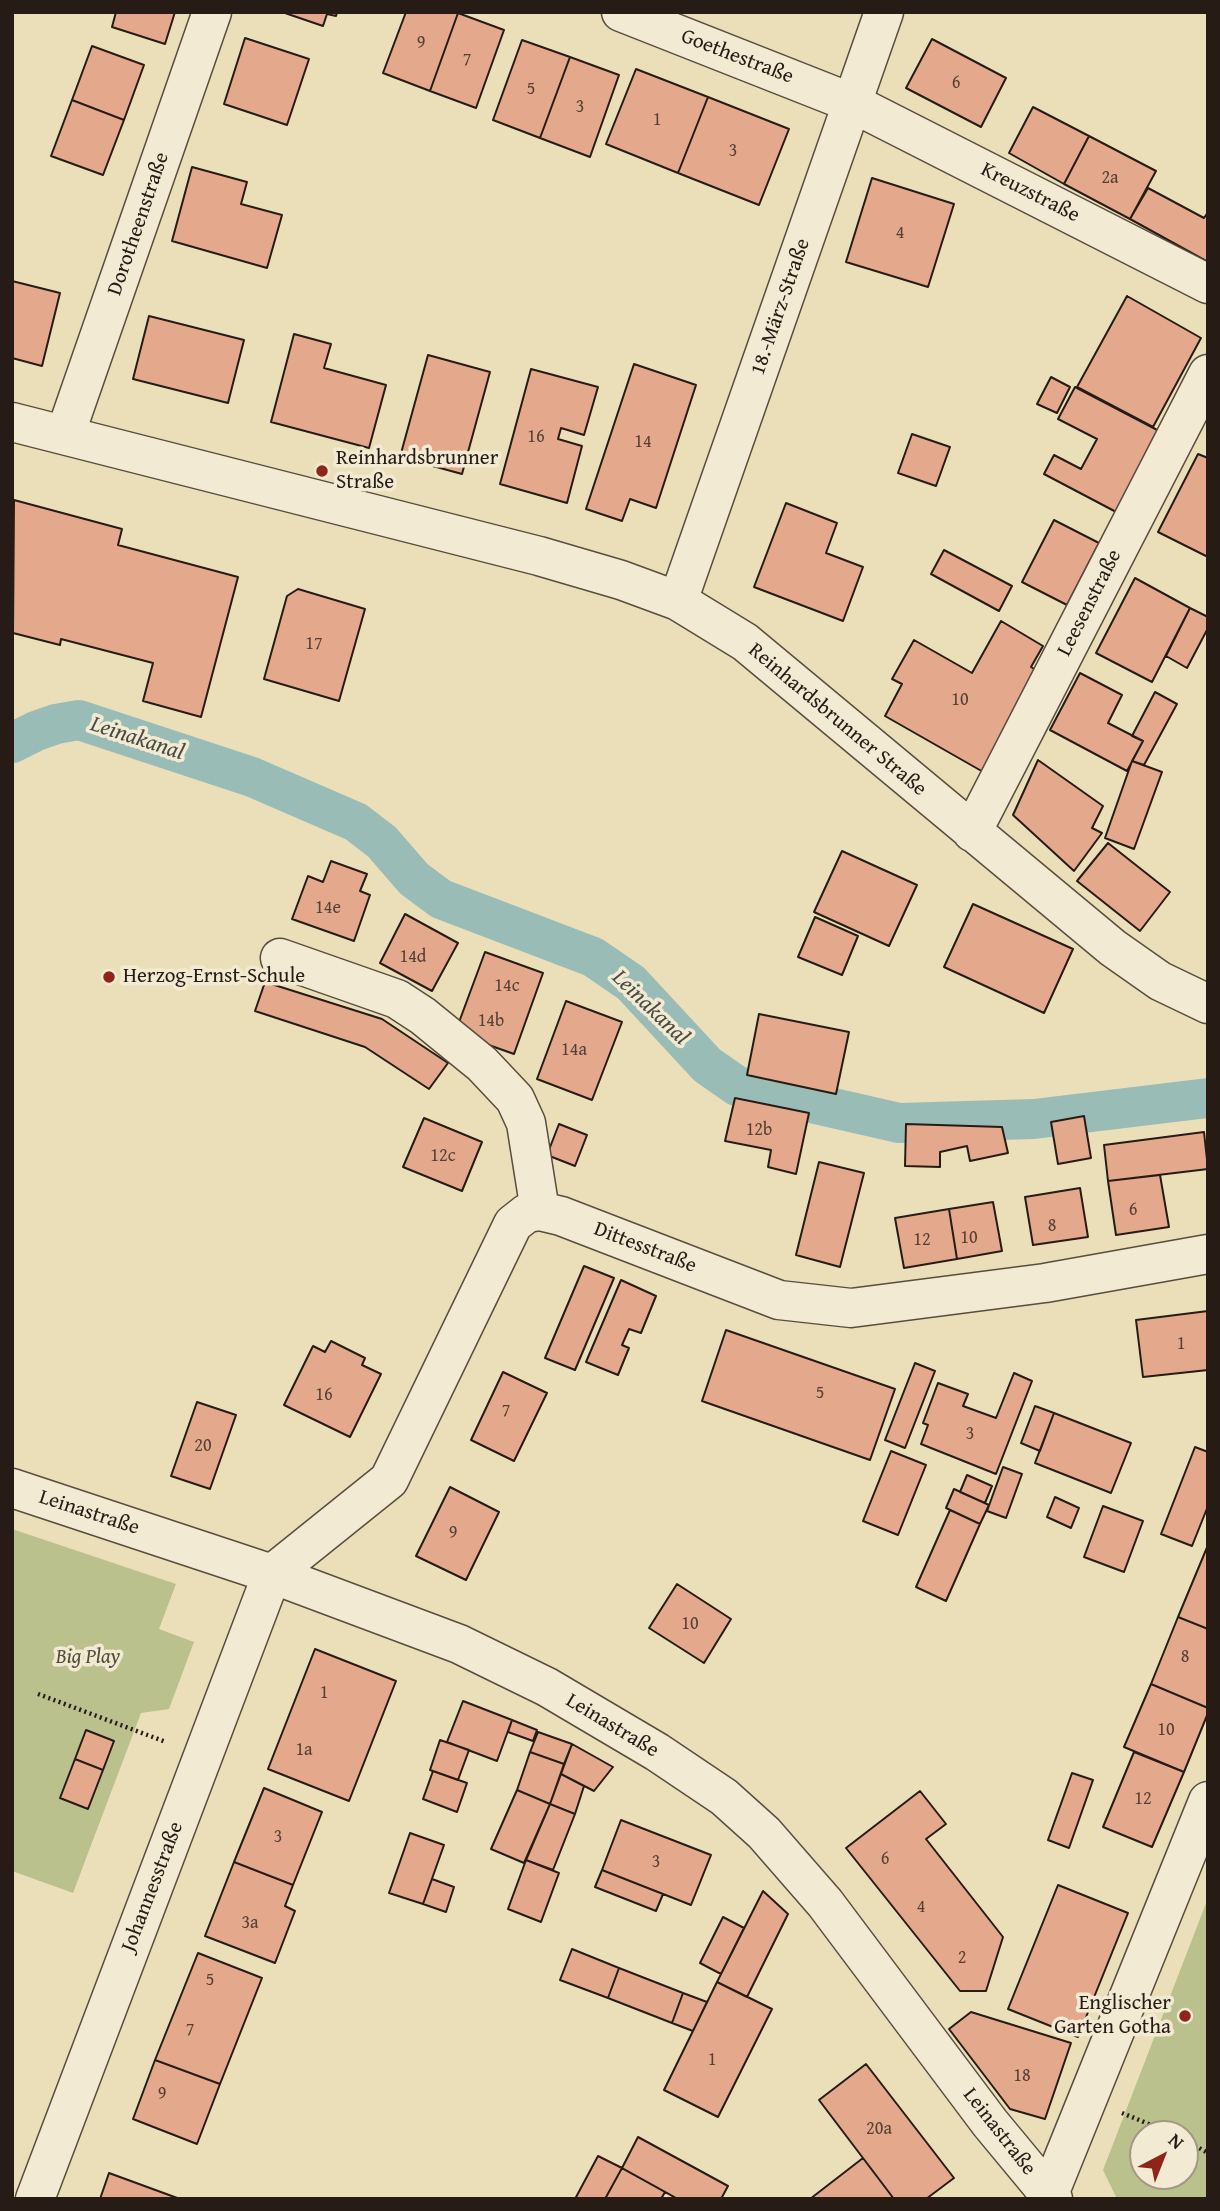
<!DOCTYPE html>
<meta charset="utf-8">
<style>
body{margin:0}
#map{position:relative;width:1220px;height:2211px;overflow:hidden;background:#ebdfba;font-family:"Gentium Book Plus",serif}
canvas{display:block}
.frame{position:absolute;inset:0;border:14px solid #271c15;pointer-events:none}
.north{position:absolute;left:1129px;top:2120px;width:70px;height:70px;box-sizing:border-box;background:#f2ead2;border:2px solid #a19886;border-radius:50%;rotate:42deg;font-size:19px;font-weight:700;line-height:28px;text-align:center;color:#271c15}
.north::after{content:'';display:block;margin:auto;width:24px;height:32px;background:#8f2418;clip-path:polygon(50% 0,100% 100%,50% 72%,0 100%)}
</style>
<div id="map">
<canvas width="1220" height="2211"></canvas>
<div class="frame"></div>
<div class="north">N</div>
</div>
<script>
const ctx = document.querySelector('canvas').getContext('2d');
ctx.lineJoin = 'round';
function paint(path, color) { ctx.fillStyle = color; ctx.fill(path, 'evenodd'); }
const poly = rows => new Path2D(rows.map(r => 'M' + r).join(''));
function trace(path, color, width, dash) { ctx.strokeStyle = color; ctx.lineWidth = width; ctx.lineCap = dash ? 'butt' : 'round'; ctx.setLineDash(dash || []); ctx.stroke(path); }
function drawText(font, color, halo, rows, align = 'center') {
  ctx.font = font + ' "Gentium Book Plus",serif'; ctx.lineWidth = 7; ctx.setLineDash([]); ctx.textBaseline = 'middle'; ctx.strokeStyle = halo; ctx.fillStyle = color; for (const [text, x, y, turn = 0] of rows) {
    ctx.save(); ctx.translate(x, y); ctx.rotate((+turn || 0) * Math.PI / 180); ctx.textAlign = isNaN(turn) ? turn : align; if (halo) ctx.strokeText(text, 0, 0); ctx.fillText(text, 0, 0); ctx.restore();
  }
}
const green = poly([
 [12,1529,176,1584,159,1629,194,1642,169,1709,141,1713,73,1893,12,1871],
 [1208,1898,1208,2199,1117,2199,1103,2170],
 [1143,2134,1185,2134,1185,2176,1143,2176]
]);
const canal = poly([
 [12,743,36,731,56,724,79,720,252,777,356,822,382,842,414,879,441,899,593,957,631,983,707,1065,737,1086,899,1123,1034,1119,1208,1098]
]);
const building = poly([
 [116,12,175,12,165,44,112,27,116,12],
 [282,12,337,12,336,16,327,14,323,26,282,12],
 [406,12,458,13,430,91,383,73,406,12],
 [458,13,504,30,476,108,430,91,458,13],
 [245,38,309,59,287,125,224,104,245,38],
 [932,39,1006,78,981,127,906,88,932,39],
 [522,40,570,57,540,138,493,120,522,40],
 [92,46,144,65,124,120,72,100,92,46],
 [570,57,619,75,590,157,540,138,570,57],
 [636,69,708,97,678,173,606,144,636,69],
 [708,97,789,129,759,205,678,173,708,97],
 [72,100,124,120,103,175,51,156,72,100],
 [1033,107,1089,136,1064,184,1009,153,1033,107],
 [1089,136,1156,171,1130,219,1064,184,1089,136],
 [192,167,247,182,241,204,282,215,267,268,172,241,192,167],
 [872,178,954,204,928,287,846,262,872,178],
 [1148,188,1204,218,1208,212,1208,262,1130,219,1148,188],
 [12,281,60,293,42,366,12,358,12,281],
 [1127,296,1201,338,1153,427,1077,387,1127,296],
 [149,316,244,340,228,403,133,379,149,316],
 [294,334,331,344,324,368,386,385,369,448,271,422,294,334],
 [428,355,490,372,462,474,400,457,428,355],
 [634,364,696,385,656,508,630,499,622,521,586,509,634,364],
 [531,369,598,387,584,435,561,428,558,439,582,446,567,503,500,484,531,369],
 [1051,377,1070,387,1057,413,1037,404,1051,377],
 [1075,387,1163,433,1120,514,1044,474,1054,455,1081,469,1097,439,1058,419,1075,387],
 [912,434,950,447,936,486,898,473,912,434],
 [1198,454,1208,458,1208,557,1158,532,1198,454],
 [14,500,122,529,118,545,238,577,201,717,143,701,153,663,61,639,60,645,13,633,14,500],
 [786,503,837,523,826,553,863,567,843,621,754,587,786,503],
 [1054,520,1099,543,1067,605,1022,582,1054,520],
 [944,550,1012,586,999,611,931,574,944,550],
 [1135,578,1190,608,1152,682,1096,653,1135,578],
 [298,589,365,609,339,701,264,679,287,596,298,589],
 [1190,608,1208,617,1208,628,1187,668,1166,656,1190,608],
 [1001,621,1043,646,1031,667,1041,673,985,773,885,716,902,684,892,679,914,640,972,673,1001,621],
 [1080,673,1122,695,1108,723,1143,741,1127,771,1050,730,1080,673],
 [1155,692,1177,704,1144,765,1132,761,1143,741,1132,736,1155,692],
 [1038,760,1103,806,1092,828,1102,833,1074,871,1013,815,1038,760],
 [1132,761,1162,772,1134,849,1105,838,1132,761],
 [1108,843,1170,892,1140,931,1077,881,1108,843],
 [842,851,917,885,889,946,814,912,842,851],
 [331,861,367,874,360,891,370,895,354,941,292,919,308,876,323,882,331,861],
 [973,904,1073,949,1044,1013,944,967,973,904],
 [405,914,458,943,432,991,380,963,405,914],
 [815,917,858,936,842,975,798,957,815,917],
 [485,952,543,973,514,1054,455,1033,485,952],
 [265,982,382,1019,448,1063,429,1089,365,1047,255,1011,265,982],
 [566,1001,622,1022,592,1100,537,1079,566,1001],
 [759,1014,849,1032,836,1094,747,1075,759,1014],
 [735,1098,809,1113,796,1174,768,1167,771,1150,725,1141,735,1098],
 [1084,1116,1091,1158,1058,1164,1051,1122,1084,1116],
 [424,1118,482,1142,462,1191,403,1167,424,1118],
 [559,1124,587,1135,575,1166,547,1155,559,1124],
 [906,1124,1002,1127,1008,1153,970,1161,967,1146,940,1152,940,1167,905,1166,906,1124],
 [1204,1132,1208,1169,1108,1181,1104,1145,1204,1132],
 [819,1162,864,1173,840,1267,796,1255,819,1162],
 [1160,1175,1169,1227,1116,1235,1108,1181,1160,1175],
 [1080,1188,1088,1237,1033,1245,1025,1197,1080,1188],
 [993,1202,1002,1251,957,1259,949,1209,993,1202],
 [949,1209,957,1259,904,1268,895,1218,949,1209],
 [584,1266,614,1278,575,1370,545,1358,584,1266],
 [621,1280,656,1296,641,1333,629,1329,622,1345,629,1348,618,1375,586,1362,621,1280],
 [1208,1311,1208,1370,1143,1377,1136,1320,1208,1311],
 [726,1330,895,1389,870,1460,702,1401,726,1330],
 [331,1341,365,1358,362,1365,381,1374,350,1437,284,1405,313,1346,325,1352,331,1341],
 [915,1363,935,1371,905,1448,885,1440,915,1363],
 [503,1372,547,1393,514,1461,471,1440,503,1372],
 [1014,1373,1032,1381,996,1474,921,1444,928,1425,923,1423,938,1383,968,1394,963,1406,996,1418,1014,1373],
 [197,1402,236,1415,210,1489,171,1476,197,1402],
 [1035,1406,1054,1413,1040,1451,1021,1443,1035,1406],
 [1054,1413,1131,1443,1111,1493,1035,1463,1054,1413],
 [1195,1447,1208,1452,1208,1506,1192,1546,1161,1534,1195,1447],
 [891,1451,926,1465,898,1535,863,1521,891,1451],
 [1003,1467,1022,1474,1006,1518,987,1511,1003,1467],
 [967,1475,992,1486,985,1503,960,1492,967,1475],
 [450,1487,499,1512,466,1580,416,1556,450,1487],
 [954,1489,989,1505,980,1524,946,1508,954,1489],
 [1055,1497,1079,1508,1071,1528,1047,1517,1055,1497],
 [1103,1506,1143,1521,1124,1572,1084,1557,1103,1506],
 [950,1510,980,1524,946,1601,916,1587,950,1510],
 [1208,1545,1208,1629,1178,1617,1208,1545],
 [677,1584,731,1619,704,1663,649,1628,677,1584],
 [1178,1617,1208,1629,1208,1708,1151,1684,1178,1617],
 [315,1649,396,1681,349,1801,268,1769,315,1649],
 [1151,1684,1208,1708,1208,1713,1184,1772,1124,1747,1151,1684],
 [463,1701,512,1720,497,1761,447,1742,463,1701],
 [512,1720,537,1730,533,1741,508,1732,512,1720],
 [86,1730,114,1741,103,1770,75,1759,86,1730],
 [538,1732,572,1744,564,1764,530,1752,538,1732],
 [440,1740,469,1750,458,1780,430,1770,440,1740],
 [572,1744,613,1767,594,1791,561,1774,572,1744],
 [530,1752,564,1764,550,1804,517,1790,530,1752],
 [1134,1752,1184,1772,1152,1847,1103,1827,1134,1752],
 [75,1759,103,1770,88,1809,60,1798,75,1759],
 [433,1771,467,1783,457,1812,423,1799,433,1771],
 [1072,1773,1093,1780,1069,1848,1048,1840,1072,1773],
 [561,1774,584,1786,575,1814,550,1804,561,1774],
 [264,1788,322,1812,293,1885,234,1862,264,1788],
 [517,1790,550,1804,524,1863,491,1849,517,1790],
 [920,1791,946,1824,926,1839,1003,1937,986,1991,960,1991,846,1848,920,1791],
 [550,1804,575,1814,553,1870,526,1860,550,1804],
 [621,1820,711,1855,691,1905,602,1870,621,1820],
 [410,1833,444,1845,423,1904,389,1893,410,1833],
 [526,1860,559,1873,541,1922,508,1909,526,1860],
 [234,1862,293,1885,285,1906,295,1911,275,1963,205,1936,234,1862],
 [602,1870,663,1894,656,1911,595,1887,602,1870],
 [432,1879,454,1887,446,1912,423,1904,432,1879],
 [1058,1885,1128,1913,1078,2037,1008,2009,1058,1885],
 [763,1891,788,1914,747,1997,717,1982,763,1891],
 [723,1917,744,1928,721,1974,700,1963,723,1917],
 [572,1949,619,1968,608,1998,560,1980,572,1949],
 [198,1953,262,1978,220,2084,155,2060,198,1953],
 [619,1968,683,1993,672,2023,608,1998,619,1968],
 [717,1982,772,2009,718,2117,664,2090,717,1982],
 [683,1993,707,2002,693,2031,672,2023,683,1993],
 [971,2012,1071,2043,1045,2119,1010,2109,949,2029,971,2012],
 [155,2060,220,2084,197,2144,133,2119,155,2060],
 [866,2064,954,2178,926,2199,894,2199,819,2100,866,2064],
 [638,2137,728,2186,721,2199,678,2199,622,2168,638,2137],
 [598,2156,622,2168,605,2199,575,2199,598,2156],
 [863,2158,894,2199,810,2199,863,2158],
 [622,2168,665,2192,661,2199,605,2199,622,2168],
 [109,2173,180,2199,100,2199,109,2173]
]);
const path = poly([
 [38,1694,166,1742],
 [1122,2113,1173,2134],
 [1185,2140,1208,2153]
]);
const minor = poly([
 [621,12,852,103,1208,284],
 [12,422,539,556,621,580,678,601,745,642,1113,948,1160,981,1208,1004],
 [65,435,212,12],
 [678,601,884,12],
 [972,832,1208,374],
 [280,958,397,999,423,1016,482,1064,515,1099,526,1123,540,1211],
 [12,1488,272,1574,459,1644,547,1687,657,1752,724,1797,764,1833,825,1903,990,2123,1053,2199],
 [35,2199,272,1574,389,1480,513,1224,527,1213,540,1211,561,1216,779,1300,851,1308,1045,1283,1208,1254],
 [1047,2199,1208,1801]
]);
const markers = [
 [322,471,7,"#8f2418"],
 [109,977,7,"#8f2418"],
 [1185,2016,7,"#8f2418"]
];
const numberNames = [
 ["9",421,43],
 ["7",467,60],
 ["6",956,83],
 ["5",531,89],
 ["3",580,107],
 ["1",657,120],
 ["3",733,151],
 ["2a",1110,178],
 ["4",900,233],
 ["16",536,437],
 ["14",643,442],
 ["17",314,644],
 ["10",960,700],
 ["14e",328,908],
 ["14d",413,957],
 ["14c",507,986],
 ["14b",491,1021],
 ["14a",574,1050],
 ["12b",759,1130],
 ["12c",443,1156],
 ["6",1133,1210],
 ["8",1052,1226],
 ["10",969,1238],
 ["12",922,1240],
 ["1",1181,1344],
 ["5",820,1393],
 ["16",324,1395],
 ["7",506,1411],
 ["3",970,1434],
 ["20",203,1446],
 ["9",453,1533],
 ["10",690,1624],
 ["8",1185,1657],
 ["1",324,1693],
 ["10",1166,1730],
 ["1a",304,1750],
 ["12",1143,1799],
 ["3",278,1837],
 ["6",885,1859],
 ["3",656,1862],
 ["4",921,1907],
 ["3a",250,1923],
 ["2",962,1958],
 ["5",210,1980],
 ["7",190,2030],
 ["1",712,2060],
 ["18",1022,2076],
 ["9",162,2094],
 ["20a",879,2129]
];
const streetNames = [
 ["Goethestraße",737,57,21],
 ["Kreuzstraße",1030,193,27],
 ["Dorotheenstraße",139,224,-71],
 ["18.-März-Straße",781,307,-71],
 ["Leesenstraße",1090,603,-63],
 ["Reinhardsbrunner Straße",837,720,40],
 ["Dittesstraße",645,1248,21],
 ["Leinastraße",89,1513,18],
 ["Leinastraße",612,1726,31],
 ["Johannesstraße",153,1887,-69],
 ["Leinastraße",999,2132,52]
];
const poiNames = [
 ["Reinhardsbrunner",336,459],
 ["Straße",336,483],
 ["Herzog-Ernst-Schule",123,977],
 ["Englischer",1171,2004,"right"],
 ["Garten Gotha",1171,2028,"right"]
];
const parkNames = [
 ["Big Play",88,1658]
];
const waterNames = [
 ["Leinakanal",137,739,18],
 ["Leinakanal",650,1008,44]
];
paint(green, '#bbc18d');
trace(canal, '#99bcb6', 40);
paint(building, '#e4a98d');
trace(building, '#271c15', 2);
trace(minor, '#584d3e', 41);
trace(path, '#271c15', 4.5, [2, 3.5]);
trace(minor, '#f2ead2', 38);
for (const [x, y, r, color] of markers) { const dot = new Path2D(); dot.arc(x, y, r, 0, 2 * Math.PI); ctx.fillStyle = color; ctx.fill(dot); trace(dot, '#f2ead2', 2.5); }
drawText('18px', '#563f33', null, numberNames);
drawText('21px', '#271c15', '#f2ead2', streetNames);
drawText('21px', '#271c15', '#f2ead2', poiNames, 'left');
drawText('italic 21px', '#534e39', '#f2ead2', parkNames);
drawText('italic 23px', '#494c45', '#f2ead2', waterNames);
</script>
